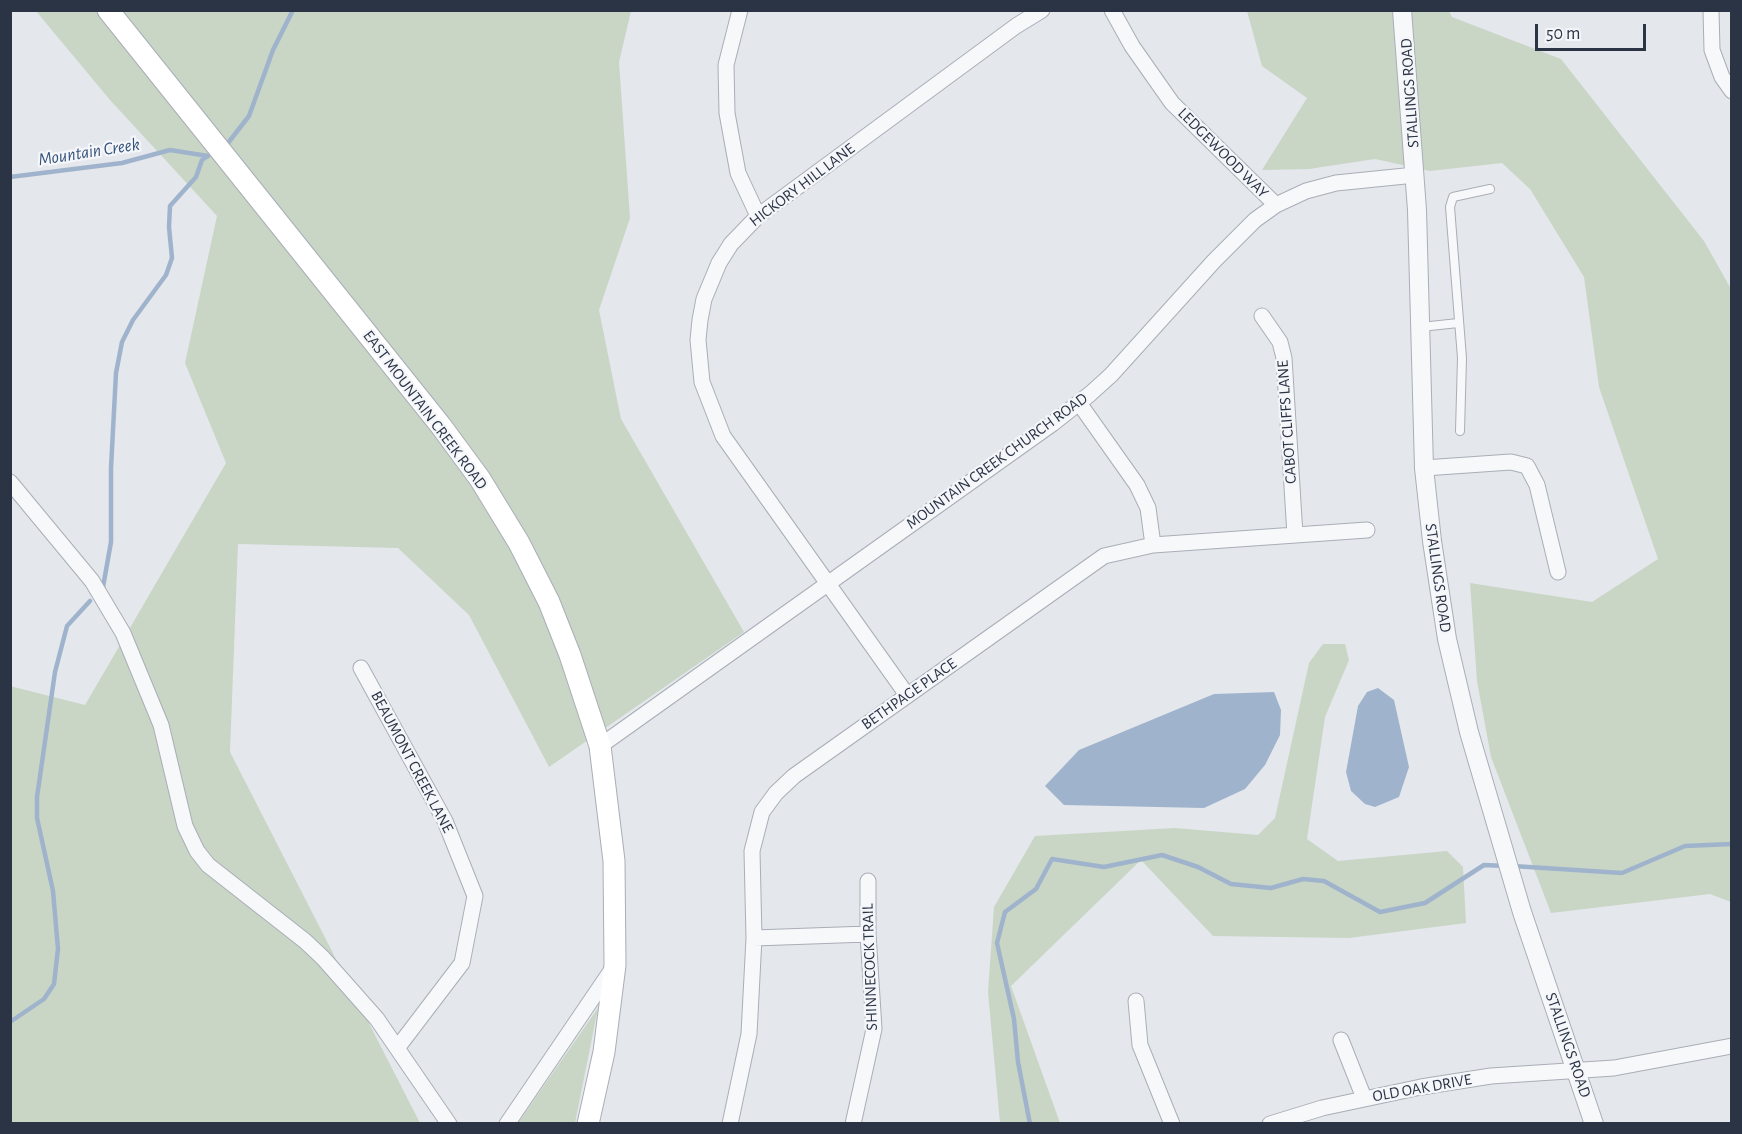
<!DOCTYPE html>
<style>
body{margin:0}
#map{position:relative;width:1742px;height:1134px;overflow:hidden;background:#e4e7ec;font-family:"Alegreya Sans",sans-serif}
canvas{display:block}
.frame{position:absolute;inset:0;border:12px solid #2b3445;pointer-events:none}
.scale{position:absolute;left:1535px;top:24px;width:111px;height:27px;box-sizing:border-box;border:3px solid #2b3445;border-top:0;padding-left:8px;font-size:18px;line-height:21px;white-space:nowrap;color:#2b3445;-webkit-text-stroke:4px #f4f6f9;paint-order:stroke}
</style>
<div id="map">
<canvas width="1742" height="1134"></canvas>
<div class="frame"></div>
<div class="scale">50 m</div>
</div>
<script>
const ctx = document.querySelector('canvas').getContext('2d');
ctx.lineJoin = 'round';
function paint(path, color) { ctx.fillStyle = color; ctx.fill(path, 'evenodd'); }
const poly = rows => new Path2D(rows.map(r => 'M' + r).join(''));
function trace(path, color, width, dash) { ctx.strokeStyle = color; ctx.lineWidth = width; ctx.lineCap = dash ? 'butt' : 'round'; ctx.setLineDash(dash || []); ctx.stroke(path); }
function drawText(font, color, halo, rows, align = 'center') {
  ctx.font = font + ' "Alegreya Sans",sans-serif'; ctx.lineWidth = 4.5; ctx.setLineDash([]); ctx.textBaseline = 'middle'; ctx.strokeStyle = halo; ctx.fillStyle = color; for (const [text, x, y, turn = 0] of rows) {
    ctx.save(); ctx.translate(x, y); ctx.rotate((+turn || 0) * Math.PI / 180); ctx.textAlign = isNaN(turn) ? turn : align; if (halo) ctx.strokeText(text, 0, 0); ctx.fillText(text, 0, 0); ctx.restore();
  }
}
const green = poly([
 [36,11,631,11,619,62,630,218,599,310,621,419,744,632,549,767,469,615,398,548,238,544,230,752,420,1123,11,1123,10,686,85,705,226,463,185,363,217,216,110,100],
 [1247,11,1449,11,1452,17,1561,59,1704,241,1731,289,1731,902,1710,894,1551,913,1491,757,1477,681,1470,583,1592,602,1658,559,1599,387,1584,277,1530,189,1502,163,1430,171,1375,159,1309,169,1262,170,1307,98,1262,66],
 [1323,644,1345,644,1349,660,1325,717,1307,839,1338,861,1447,851,1463,867,1466,923,1349,938,1213,936,1141,860,1011,986,1060,1123,1000,1123,988,992,994,907,1035,836,1175,828,1258,835,1275,818,1309,663],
 [598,1008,575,1123,518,1123]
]);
const water = poly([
 [1378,688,1394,700,1409,767,1399,797,1375,807,1365,804,1351,791,1346,772,1358,706,1367,692],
 [1274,692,1281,710,1280,735,1265,765,1245,789,1204,808,1064,805,1045,786,1079,750,1214,694]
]);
const stream = poly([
 [228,143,249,116,273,50,293,10],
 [10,177,122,163,170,150,208,156],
 [103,587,111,542,111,468,116,373,122,342,133,320,166,275,172,258,169,227,170,206,196,177,202,160,208,156],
 [1513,866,1622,873,1685,846,1732,844],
 [10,1022,44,999,54,984,58,949,53,891,37,818,37,797,55,672,67,626,90,601],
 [1030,1124,1018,1062,1014,1019,997,943,1005,912,1036,889,1052,859,1104,867,1162,855,1198,867,1231,884,1271,888,1303,879,1324,881,1380,912,1425,903,1484,865,1505,866]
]);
const service = poly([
 [1421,327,1458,323],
 [1460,431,1462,358,1450,207,1453,197,1490,189]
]);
const minor = poly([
 [740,10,726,65,727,113,738,173,758,216],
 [1112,10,1132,46,1172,103,1276,205],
 [1711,10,1712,50,1722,77,1732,91],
 [1262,316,1280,342,1284,358,1295,535],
 [1079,403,1137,485,1148,508,1153,545],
 [1424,468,1511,462,1527,466,1537,485,1558,572],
 [10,482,92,581,123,633,161,725,185,826,197,851,208,865,305,941,323,958,377,1019,449,1124],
 [361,668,445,821,475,896,462,963,398,1047],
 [907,695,723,436,702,382,698,340,700,320,704,299,719,263,731,244,758,216,1016,26,1042,10],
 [600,746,1052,424,1090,394,1111,375,1214,261,1255,220,1276,205,1306,191,1336,183,1415,175],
 [754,938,868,934],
 [1136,1001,1140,1045,1172,1124],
 [1341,1040,1364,1098],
 [507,1124,613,968],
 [730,1124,749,1034,754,938,752,851,762,812,776,793,794,776,1104,556,1153,545,1367,530],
 [853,1124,874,1029,868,934,868,881],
 [1270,1124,1322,1108,1421,1087,1491,1076,1614,1068,1732,1046]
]);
const tertiary = poly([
 [1402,10,1417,210,1424,468,1432,541,1447,639,1469,732,1522,912,1594,1124]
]);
const secondary = poly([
 [108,10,441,426,480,479,519,543,549,602,570,655,600,746,614,861,615,965,604,1052,588,1124]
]);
const streetNames = [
 ["STALLINGS ROAD",1410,93,-94],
 ["LEDGEWOOD WAY",1223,153,45],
 ["HICKORY HILL LANE",802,185,-37],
 ["EAST MOUNTAIN CREEK ROAD",425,410,53],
 ["CABOT CLIFFS LANE",1287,422,-94],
 ["MOUNTAIN CREEK CHURCH ROAD",997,461,-36],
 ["STALLINGS ROAD",1438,578,82],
 ["BETHPAGE PLACE",909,694,-35],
 ["BEAUMONT CREEK LANE",412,762,62],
 ["SHINNECOCK TRAIL",870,967,-92],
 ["STALLINGS ROAD",1568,1045,71],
 ["OLD OAK DRIVE",1422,1088,-10]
];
const waterNames = [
 ["Mountain Creek",89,152,-9]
];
paint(green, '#c9d6c5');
paint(water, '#9fb4cc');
trace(stream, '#9fb4cc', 4.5);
trace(service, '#a9aeb7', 10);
trace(minor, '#a9aeb7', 17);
trace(tertiary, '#a9aeb7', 20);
trace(secondary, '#a9aeb7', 23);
trace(service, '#f7f8fa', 8);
trace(minor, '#f7f8fa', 15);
trace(tertiary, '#f7f8fa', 18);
trace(secondary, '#fff', 21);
drawText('16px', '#2b3445', '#f4f6f9', streetNames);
drawText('italic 18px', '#34527a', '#f4f6f9', waterNames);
</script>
